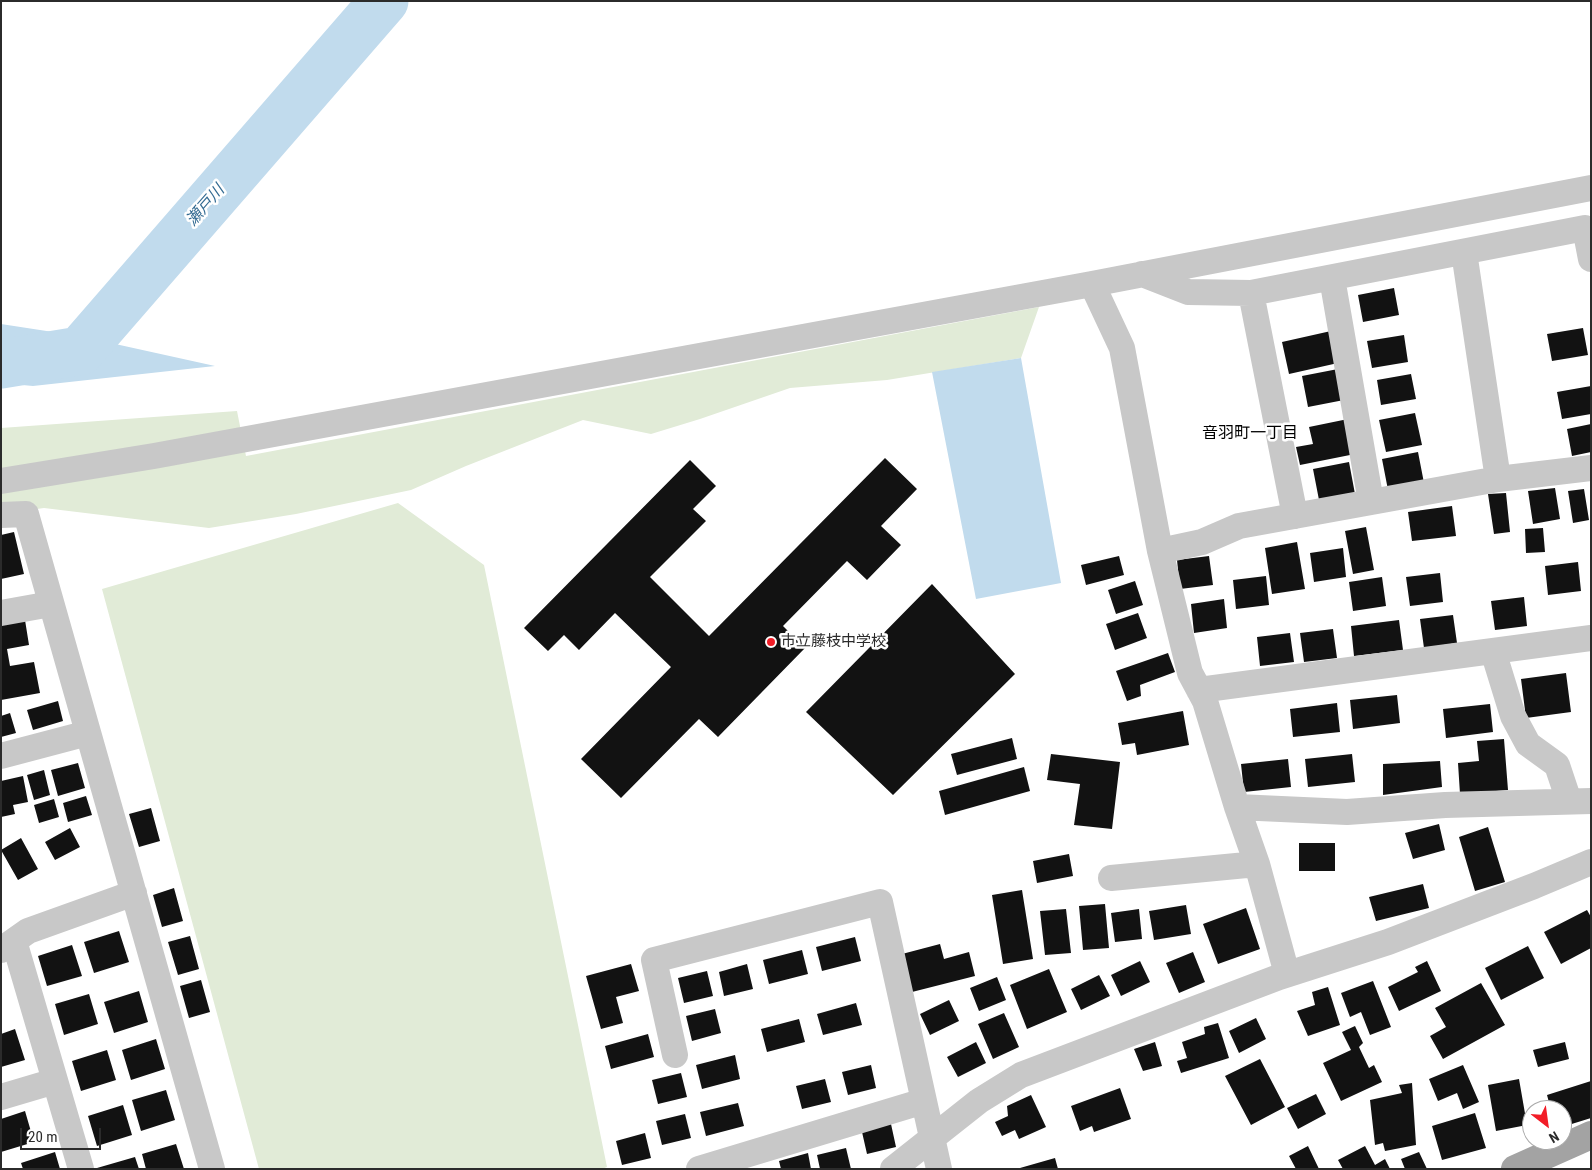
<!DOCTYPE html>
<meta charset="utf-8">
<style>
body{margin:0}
#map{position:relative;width:1592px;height:1170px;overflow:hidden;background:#fff;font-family:"Roboto Condensed",sans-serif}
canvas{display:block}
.frame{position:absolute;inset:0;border:2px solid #2b2b2b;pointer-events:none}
.north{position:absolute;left:1522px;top:1100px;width:50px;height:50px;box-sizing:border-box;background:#fff;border:1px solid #aaa;border-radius:50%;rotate:150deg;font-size:14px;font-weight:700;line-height:20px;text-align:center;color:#2b2b2b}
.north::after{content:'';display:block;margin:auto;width:18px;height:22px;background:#f21d27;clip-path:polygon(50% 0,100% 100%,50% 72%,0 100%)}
.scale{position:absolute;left:20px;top:1128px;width:81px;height:22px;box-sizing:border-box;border:2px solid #2b2b2b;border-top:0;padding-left:6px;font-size:15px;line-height:18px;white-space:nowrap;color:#2b2b2b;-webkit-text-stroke:4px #fff;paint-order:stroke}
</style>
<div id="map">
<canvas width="1592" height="1170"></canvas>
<div class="frame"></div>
<div class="north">N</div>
<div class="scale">20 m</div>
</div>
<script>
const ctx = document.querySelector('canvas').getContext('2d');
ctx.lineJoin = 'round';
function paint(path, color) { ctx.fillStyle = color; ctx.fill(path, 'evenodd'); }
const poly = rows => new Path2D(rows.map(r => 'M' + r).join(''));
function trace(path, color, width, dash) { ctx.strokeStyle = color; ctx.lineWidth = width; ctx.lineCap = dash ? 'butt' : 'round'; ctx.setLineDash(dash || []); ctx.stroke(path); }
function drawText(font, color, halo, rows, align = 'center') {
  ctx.font = font + ' "Roboto Condensed","Noto Sans JP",sans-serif'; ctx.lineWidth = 5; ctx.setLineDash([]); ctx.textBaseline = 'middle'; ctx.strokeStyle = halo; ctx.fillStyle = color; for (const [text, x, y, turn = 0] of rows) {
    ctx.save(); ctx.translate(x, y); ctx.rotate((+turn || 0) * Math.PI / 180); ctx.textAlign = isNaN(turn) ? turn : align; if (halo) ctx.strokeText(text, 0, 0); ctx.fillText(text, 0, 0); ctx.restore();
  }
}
const green = poly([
 [1039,307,1021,358,887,380,790,388,700,419,651,434,583,420,466,466,411,490,296,514,209,528,44,508,1,514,1,428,237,411,246,456],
 [398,503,484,565,607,1167,602,1169,259,1169,102,589]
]);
const water = poly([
 [1,324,79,336,215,366,33,386,1,383],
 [1021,358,1061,583,976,599,932,372]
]);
const river = poly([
 [1,364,80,351,384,1]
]);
const building = poly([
 [1394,288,1399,315,1363,322,1358,295],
 [1583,328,1588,355,1552,361,1547,334],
 [1331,331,1338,363,1289,374,1282,342],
 [1404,335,1408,362,1372,368,1367,341],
 [1338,369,1344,400,1308,407,1302,376],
 [1411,374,1416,399,1381,405,1377,380],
 [1591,386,1591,414,1562,419,1557,392],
 [1415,413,1422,445,1386,452,1379,420],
 [1348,419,1355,454,1300,465,1296,447,1313,444,1309,427],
 [1591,424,1591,452,1572,456,1567,429],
 [1418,452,1424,483,1388,490,1382,459],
 [885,458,917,489,881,526,901,545,867,580,847,561,783,626,805,648,718,737,699,719,621,798,581,759,671,667,615,613,579,650,564,635,548,651,524,628,690,460,716,486,693,509,706,521,650,577,709,636],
 [1349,462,1355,494,1319,500,1313,469],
 [1555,488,1560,519,1533,524,1528,491],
 [1584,489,1589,520,1573,523,1568,491],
 [1506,493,1510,532,1494,534,1488,494],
 [1452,506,1456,536,1412,541,1408,512],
 [1366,527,1374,570,1353,574,1345,531],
 [1543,528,1545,552,1526,553,1525,529],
 [14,532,24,574,1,579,1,535],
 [1297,542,1305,589,1272,594,1265,548],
 [1343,548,1346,577,1314,582,1310,553],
 [1119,556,1124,575,1086,585,1081,565],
 [1209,556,1213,585,1180,589,1177,560],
 [1578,562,1581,591,1548,595,1545,566],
 [1440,573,1443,602,1410,606,1406,577],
 [1266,576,1269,605,1236,609,1233,580],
 [1382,577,1386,606,1353,611,1349,582],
 [1135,581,1143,605,1116,614,1108,590],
 [932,584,1015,674,893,795,806,712],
 [1524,597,1527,626,1495,630,1491,601],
 [1224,599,1227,628,1194,633,1191,604],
 [1138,613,1147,638,1115,650,1106,624],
 [1453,615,1457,643,1424,648,1420,619],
 [25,620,29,645,7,649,10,666,34,662,40,693,1,700,1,624],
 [1399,620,1403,650,1354,656,1351,626],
 [1333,629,1337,658,1304,662,1300,633],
 [1290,633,1294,662,1260,666,1257,637],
 [1168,653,1175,672,1140,685,1141,696,1127,701,1116,671],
 [1566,673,1571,712,1526,718,1521,679],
 [1397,695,1400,723,1353,729,1350,700],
 [58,701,63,721,33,730,27,710],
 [1337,703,1340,732,1293,737,1290,709],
 [1490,704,1493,732,1446,738,1443,709],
 [1183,711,1189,745,1137,755,1135,743,1122,745,1118,723],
 [10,713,16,733,1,737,1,716],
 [1012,738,1017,759,957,775,951,754],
 [1504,739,1508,790,1460,794,1458,763,1479,761,1477,741],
 [1051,754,1120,762,1112,829,1074,825,1080,784,1047,780],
 [1352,754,1355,782,1308,787,1305,759],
 [1288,759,1291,787,1244,792,1241,764],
 [1440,761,1442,787,1383,795,1383,764],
 [78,763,85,788,58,796,51,770],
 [1024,767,1030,791,945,815,939,791],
 [44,770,50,795,34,800,27,775],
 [23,776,28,802,13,805,15,814,1,817,1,781],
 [86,796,92,815,68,822,63,803],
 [54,799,59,817,39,823,34,805],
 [151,808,160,841,139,847,129,814],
 [1439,824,1445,850,1413,859,1405,833],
 [1488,827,1505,882,1475,891,1459,837],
 [70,828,80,847,55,860,45,842],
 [21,838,38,869,18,880,1,850],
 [1299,843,1335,843,1335,871,1299,871],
 [1069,854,1073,876,1037,883,1033,861],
 [1423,884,1429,908,1376,921,1369,897],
 [174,888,183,921,162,927,153,895],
 [1022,890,1033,959,1003,964,992,895],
 [1105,904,1109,948,1083,950,1079,906],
 [1186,905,1191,934,1154,940,1149,911],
 [1246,908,1260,949,1218,964,1203,924],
 [1066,909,1071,953,1045,955,1040,911],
 [1139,909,1142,939,1115,942,1111,913],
 [1587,910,1591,917,1591,948,1561,964,1544,932],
 [119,931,129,962,94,973,84,942],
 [190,936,199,969,178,975,168,942],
 [855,937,861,961,822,971,816,947],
 [940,944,944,959,969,952,975,976,912,992,902,954],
 [72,945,82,976,47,986,38,956],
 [1528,946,1544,978,1501,1000,1485,968],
 [802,950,808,974,769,984,763,960],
 [1193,952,1205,982,1179,993,1166,963],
 [1140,961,1150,982,1121,996,1111,975],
 [1427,961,1441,991,1399,1011,1388,987,1418,972,1415,967],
 [631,964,639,991,616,997,623,1023,601,1029,586,976],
 [747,964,753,989,724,996,719,972],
 [1049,969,1067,1012,1027,1029,1010,985],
 [707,971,713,996,684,1003,678,978],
 [1099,975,1110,996,1081,1010,1071,989],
 [997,977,1006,1000,979,1011,970,988],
 [201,980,210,1012,189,1018,180,986],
 [1373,981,1391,1027,1370,1035,1361,1012,1350,1017,1341,993],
 [1481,983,1505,1025,1443,1059,1430,1036,1446,1027,1435,1008],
 [1328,987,1340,1025,1308,1036,1297,1011,1315,1005,1312,992],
 [139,991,148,1022,114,1033,104,1002],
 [89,994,98,1024,64,1035,55,1004],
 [949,1000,959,1021,930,1035,920,1014],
 [856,1003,862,1025,823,1035,817,1014],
 [715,1009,721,1033,692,1041,686,1016],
 [1004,1013,1019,1047,993,1059,978,1024],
 [1256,1018,1266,1039,1239,1053,1229,1031],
 [799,1019,805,1042,767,1052,761,1029],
 [1218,1023,1229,1058,1181,1073,1177,1061,1187,1058,1182,1042,1205,1034,1204,1027],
 [1355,1026,1363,1043,1359,1047,1369,1068,1374,1065,1382,1082,1341,1101,1323,1063,1351,1050,1342,1032],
 [15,1029,25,1060,1,1067,1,1034],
 [648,1034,654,1057,611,1069,605,1046],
 [156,1039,165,1069,131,1080,122,1050],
 [976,1042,986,1063,958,1077,947,1057],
 [1155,1042,1162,1066,1143,1071,1134,1049],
 [1565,1042,1569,1059,1538,1067,1533,1050],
 [107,1050,116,1080,81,1091,72,1061],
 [735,1055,740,1079,702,1089,696,1065],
 [1260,1059,1285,1107,1251,1125,1225,1076],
 [871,1065,876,1088,848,1095,842,1072],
 [1463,1065,1479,1102,1463,1109,1457,1093,1438,1101,1429,1079],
 [681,1073,687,1097,658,1104,652,1080],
 [825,1079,831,1102,802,1109,796,1086],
 [1519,1079,1527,1125,1496,1131,1488,1085],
 [1591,1081,1591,1118,1562,1127,1562,1110,1551,1110,1547,1095],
 [1412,1083,1416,1145,1385,1151,1383,1143,1375,1145,1370,1100,1402,1093,1399,1085],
 [1120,1088,1131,1119,1094,1132,1092,1126,1080,1131,1071,1106],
 [166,1090,175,1120,141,1131,132,1100],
 [1316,1094,1326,1114,1298,1129,1287,1108],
 [1031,1095,1046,1127,1019,1139,1015,1130,1002,1136,995,1122,1008,1116,1007,1106],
 [738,1103,744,1126,706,1136,700,1112],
 [123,1105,132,1135,97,1146,88,1116],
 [25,1111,34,1142,1,1152,1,1119],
 [1475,1113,1486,1148,1442,1160,1432,1126],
 [685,1114,691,1138,662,1145,656,1121],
 [891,1124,896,1147,867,1154,862,1132],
 [645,1133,651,1158,622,1165,616,1141],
 [176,1144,184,1169,146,1169,142,1154],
 [1308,1146,1319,1169,1296,1169,1289,1156],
 [1365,1146,1375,1165,1385,1159,1390,1169,1343,1169,1338,1160],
 [846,1148,851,1169,820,1169,817,1155],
 [55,1152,60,1169,23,1169,21,1163],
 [1419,1152,1427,1169,1405,1169,1401,1159],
 [808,1153,811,1169,781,1169,779,1161],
 [135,1157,139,1169,98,1169,97,1168],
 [1055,1158,1058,1169,1020,1169,1020,1168]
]);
const minor = poly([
 [1464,252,1498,479],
 [1142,274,1188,292,1251,293,1585,228,1591,259],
 [1332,278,1371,502],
 [1092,284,1122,348,1160,551,1190,673,1205,701,1237,807,1257,864,1287,974],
 [1251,293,1295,516],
 [1,481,154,456,1092,284,1591,188],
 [1,515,26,514,212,1169],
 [1160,551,1202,542,1239,526,1498,479,1591,468],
 [1,613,51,604],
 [1493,651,1513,716,1528,744,1557,765,1569,801],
 [1199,690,1591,638],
 [1,756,88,733],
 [1237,807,1347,812,1445,805,1591,801],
 [1111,878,1257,864],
 [14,941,81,1169],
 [1,950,28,931,134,893],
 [675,1055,654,960,880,902,939,1169],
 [1,1097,55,1081],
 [699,1169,924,1101],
 [893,1169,979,1101,1021,1075,1279,977,1388,942,1534,886,1591,862]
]);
const primary = poly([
 [1515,1169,1591,1135]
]);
const markers = [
 [771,642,5,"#f21d27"]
];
const poiNames = [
 ["市立藤枝中学校",781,642]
];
const waterNames = [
 ["瀬戸川",206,206,-49]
];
const neighbourhoodNames = [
 ["音羽町一丁目",1250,434]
];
paint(green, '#e1ebd7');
paint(water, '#c1dbed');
trace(river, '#c1dbed', 49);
paint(building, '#121212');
trace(minor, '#c8c8c8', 26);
trace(primary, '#a3a3a3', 28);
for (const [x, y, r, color] of markers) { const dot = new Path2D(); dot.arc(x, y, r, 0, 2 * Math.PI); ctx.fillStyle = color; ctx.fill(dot); trace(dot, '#fff', 2); }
drawText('15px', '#2b2b2b', '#fff', poiNames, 'left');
drawText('italic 16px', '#346b92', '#fff', waterNames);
drawText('16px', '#000', '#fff', neighbourhoodNames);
</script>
